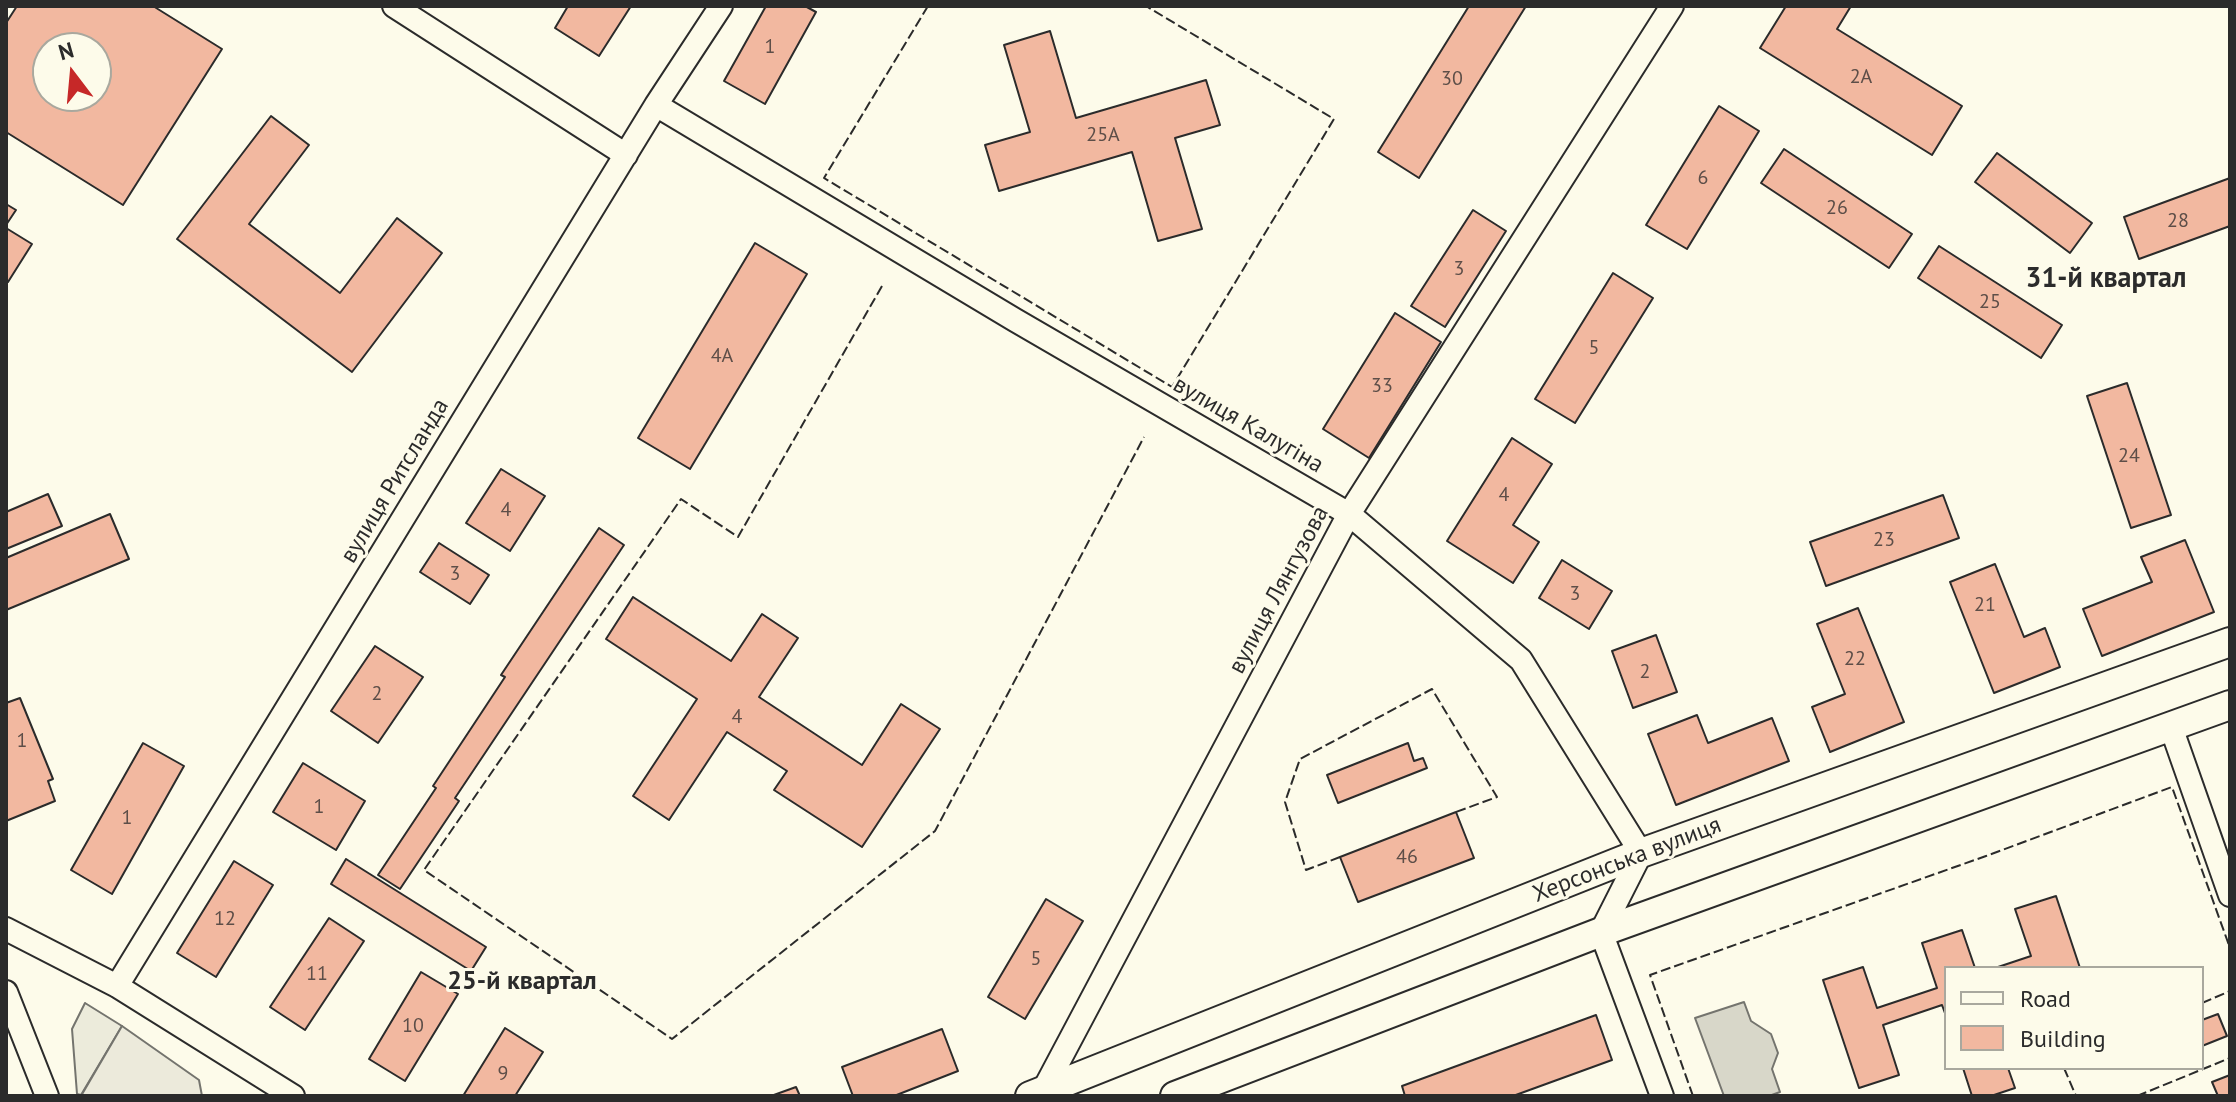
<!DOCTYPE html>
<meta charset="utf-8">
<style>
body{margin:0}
#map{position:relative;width:2236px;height:1102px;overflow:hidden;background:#fdfbea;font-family:"PT Sans",sans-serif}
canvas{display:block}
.frame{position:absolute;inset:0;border:8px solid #2b2b2b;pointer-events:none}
.legend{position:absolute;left:1944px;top:966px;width:260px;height:104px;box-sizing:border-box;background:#fdfbea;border:2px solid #a9a89e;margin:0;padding:10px 14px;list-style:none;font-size:24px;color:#2b2b2b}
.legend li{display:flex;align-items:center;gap:16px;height:40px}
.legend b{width:40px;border:2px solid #a9a89e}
.north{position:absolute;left:32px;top:32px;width:80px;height:80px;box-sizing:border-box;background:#fdfbea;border:2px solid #a9a89e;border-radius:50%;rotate:344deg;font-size:22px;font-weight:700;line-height:32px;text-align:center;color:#2b2b2b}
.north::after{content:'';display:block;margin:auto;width:28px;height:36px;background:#c62828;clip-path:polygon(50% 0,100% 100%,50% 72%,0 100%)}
</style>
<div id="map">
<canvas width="2236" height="1102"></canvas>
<div class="frame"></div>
<ul class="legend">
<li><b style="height:10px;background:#fdfbea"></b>Road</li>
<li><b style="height:22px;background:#f2b8a0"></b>Building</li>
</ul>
<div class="north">N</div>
</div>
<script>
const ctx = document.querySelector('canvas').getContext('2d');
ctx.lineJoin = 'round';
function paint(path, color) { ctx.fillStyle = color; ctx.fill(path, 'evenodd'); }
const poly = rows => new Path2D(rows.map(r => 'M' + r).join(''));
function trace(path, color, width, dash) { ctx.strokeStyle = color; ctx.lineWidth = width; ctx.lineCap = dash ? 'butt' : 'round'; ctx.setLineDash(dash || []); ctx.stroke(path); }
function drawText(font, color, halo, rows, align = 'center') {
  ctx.font = font + ' "PT Sans",sans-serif'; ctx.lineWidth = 6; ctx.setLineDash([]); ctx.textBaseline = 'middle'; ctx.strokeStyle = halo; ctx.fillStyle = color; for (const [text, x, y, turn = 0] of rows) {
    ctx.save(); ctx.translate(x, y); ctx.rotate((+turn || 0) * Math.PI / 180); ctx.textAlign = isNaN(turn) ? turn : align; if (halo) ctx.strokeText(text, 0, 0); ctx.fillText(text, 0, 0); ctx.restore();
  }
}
const green = poly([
 [85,1003,122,1026,81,1095,77,1094,72,1029,85,1003]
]);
const parking = poly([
 [122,1026,199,1080,202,1096,81,1096,122,1026]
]);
const water = poly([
 [1744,1002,1751,1021,1771,1034,1778,1053,1772,1069,1780,1092,1769,1096,1724,1096,1695,1018,1744,1002]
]);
const building = poly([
 [17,6,153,6,222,49,123,205,6,132,6,23,17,6],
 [48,48,96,48,96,96,48,96,48,48],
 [568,6,631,6,599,56,555,28,568,6],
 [766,6,805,6,816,12,765,104,724,81,766,6],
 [1469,6,1526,6,1419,178,1378,152,1469,6],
 [1786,6,1851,6,1837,29,1962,106,1932,155,1760,48,1786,6],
 [1050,31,1076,118,1206,80,1220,125,1175,138,1202,229,1158,241,1132,152,999,191,985,145,1030,132,1004,45,1050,31],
 [1719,106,1759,131,1687,249,1646,225,1719,106],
 [271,116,309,145,249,224,340,293,397,218,442,253,352,372,177,239,271,116],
 [1784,149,1912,234,1889,268,1761,183,1784,149],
 [1997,153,2092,223,2070,253,1975,182,1997,153],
 [2230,178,2230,226,2139,259,2124,217,2230,178],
 [6,204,16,210,6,225,6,204],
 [1473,210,1506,231,1445,327,1411,306,1473,210],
 [6,228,32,244,8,282,6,281,6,228],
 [755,243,807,274,690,469,638,438,755,243],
 [1939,246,2062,325,2041,358,1918,278,1939,246],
 [1613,273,1653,298,1575,423,1535,399,1613,273],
 [1395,313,1441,342,1369,458,1323,429,1395,313],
 [2127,383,2171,515,2131,528,2087,396,2127,383],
 [1512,438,1552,464,1513,525,1539,542,1513,583,1447,541,1512,438],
 [501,469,545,496,510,551,466,523,501,469],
 [48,494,62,526,6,549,6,512,48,494],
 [1943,495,1959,538,1826,586,1810,542,1943,495],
 [110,514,129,559,6,610,6,558,110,514],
 [599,528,624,545,455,798,459,801,400,889,378,875,436,788,433,786,505,677,501,675,599,528],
 [2185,540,2214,612,2102,656,2083,609,2152,582,2141,557,2185,540],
 [439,543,489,575,470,604,420,572,439,543],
 [1562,560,1612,591,1589,629,1539,598,1562,560],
 [1995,564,2024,637,2045,628,2060,667,1994,693,1950,582,1995,564],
 [633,597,731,661,762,614,798,638,759,697,862,765,901,704,940,729,862,847,774,790,787,771,727,732,669,820,633,796,697,699,606,639,633,597],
 [1858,608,1904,722,1830,752,1812,707,1845,694,1817,624,1858,608],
 [1656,635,1677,692,1633,708,1612,651,1656,635],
 [375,646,423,677,378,743,331,711,375,646],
 [20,698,53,779,48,781,55,801,6,821,6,703,20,698],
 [1697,715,1708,743,1772,718,1789,761,1676,805,1648,734,1697,715],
 [143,743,184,766,112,894,71,870,143,743],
 [1408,743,1414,761,1423,758,1427,768,1338,803,1327,775,1408,743],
 [303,763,365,801,336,850,273,812,303,763],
 [1456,812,1474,858,1358,902,1340,857,1456,812],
 [346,859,486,947,471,971,331,884,346,859],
 [234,861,273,885,216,977,177,953,234,861],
 [2056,896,2080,968,1995,968,2031,956,2015,909,2056,896],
 [1046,899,1083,921,1025,1019,988,997,1046,899],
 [329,918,364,941,305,1030,270,1007,329,918],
 [1962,930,1975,968,1946,968,1946,1016,1942,1005,1883,1025,1899,1075,1859,1088,1823,980,1863,967,1877,1008,1937,988,1922,943,1962,930],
 [421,972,458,994,405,1081,369,1059,421,972],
 [2218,1014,2227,1036,2202,1046,2202,1020,2218,1014],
 [1596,1015,1612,1060,1513,1096,1405,1096,1402,1086,1596,1015],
 [505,1028,543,1052,515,1096,463,1096,505,1028],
 [942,1029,958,1071,894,1096,853,1096,842,1067,942,1029],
 [1963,1068,2008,1068,2015,1088,1991,1096,1972,1096,1963,1068],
 [2230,1075,2230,1096,2218,1096,2212,1082,2230,1075],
 [796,1087,800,1096,771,1096,796,1087]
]);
const minor = poly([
 [394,6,626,155],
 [656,105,1015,320,1349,514,1521,660,1641,853,1601,932,1662,1096],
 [2171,727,2230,895],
 [6,929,117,986,293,1096],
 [117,986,656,105,721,6],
 [6,992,47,1096],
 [1044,1096,1043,1091,1349,514,1672,6]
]);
const tertiary = poly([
 [1030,1096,1641,853,2230,642],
 [1175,1096,1601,932,2230,705]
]);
const fence = poly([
 [928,6,824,178,1172,387,1334,119,1146,6],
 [882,286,738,537,681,499,424,870,672,1039,935,831,1144,437],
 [1340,857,1306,870,1285,802,1300,759,1432,689,1497,797,1456,812],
 [2202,1003,2230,991],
 [2064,1068,2076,1096],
 [1693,1096,1650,975,1986,856,2172,787,2230,948],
 [2137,1096,2230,1058]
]);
const numberNames = [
 ["1",770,47],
 ["2А",1861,77],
 ["30",1452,79],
 ["25А",1103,135],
 ["6",1703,178],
 ["26",1837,208],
 ["28",2178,221],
 ["3",1459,269],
 ["25",1990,302],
 ["5",1594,348],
 ["4А",722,356],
 ["33",1382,386],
 ["24",2129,456],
 ["4",1504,495],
 ["4",506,510],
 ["23",1884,540],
 ["3",455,574],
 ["3",1575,594],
 ["21",1985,605],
 ["22",1855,659],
 ["2",1645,672],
 ["2",377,694],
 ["4",737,717],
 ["1",22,741],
 ["1",319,807],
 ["1",127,818],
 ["46",1407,857],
 ["12",225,919],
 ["5",1036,959],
 ["11",317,974],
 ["10",413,1026],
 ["9",503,1074]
];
const streetNames = [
 ["вулиця Калугіна",1248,425,30],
 ["вулиця Ритсланда",395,481,-59],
 ["вулиця Лянгузова",1279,590,-62],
 ["Херсонська вулиця",1627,860,-21]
];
const neighbourhoodNames = [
 ["25-й квартал",522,982]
];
const quarterNames = [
 ["31-й квартал",2106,279]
];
paint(green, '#ecebdb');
trace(green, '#74746e', 2);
paint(parking, '#eceadb');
trace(parking, '#74746e', 2);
paint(water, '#d8d7c9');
trace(water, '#74746e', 2);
paint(building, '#f2b8a0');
trace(building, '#2b2b2b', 2);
trace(minor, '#2b2b2b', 26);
trace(tertiary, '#2b2b2b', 32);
trace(minor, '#fdfbea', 22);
trace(tertiary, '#fdfbea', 28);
trace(fence, '#2b2b2b', 2, [10, 4]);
drawText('20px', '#5d4e48', null, numberNames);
drawText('24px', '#2b2b2b', '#fdfbea', streetNames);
drawText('bold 26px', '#2b2b2b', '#fdfbea', neighbourhoodNames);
drawText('bold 28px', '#2b2b2b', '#fdfbea', quarterNames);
</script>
